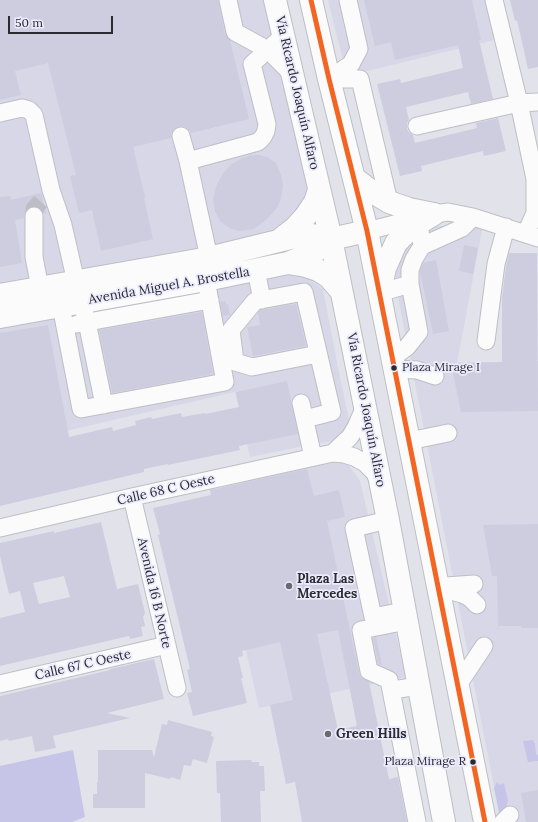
<!DOCTYPE html>
<meta charset="utf-8">
<style>
body{margin:0}
#map{position:relative;width:538px;height:822px;overflow:hidden;background:#e2e2eb;font-family:Lora,serif}
canvas{display:block}
.scale{position:absolute;left:8px;top:16px;width:105px;height:18px;box-sizing:border-box;border:2px solid #2a2a30;border-top:0;padding-left:5px;font-size:12px;line-height:14px;white-space:nowrap;color:#2a2a30;-webkit-text-stroke:3px #ecebfd;paint-order:stroke}
</style>
<div id="map">
<canvas width="538" height="822"></canvas>
<div class="scale">50 m</div>
</div>
<script>
const ctx = document.querySelector('canvas').getContext('2d');
ctx.lineJoin = 'round';
function paint(path, color) { ctx.fillStyle = color; ctx.fill(path, 'evenodd'); }
const poly = rows => new Path2D(rows.map(r => 'M' + r).join(''));
function trace(path, color, width, dash) { ctx.strokeStyle = color; ctx.lineWidth = width; ctx.lineCap = dash ? 'butt' : 'round'; ctx.setLineDash(dash || []); ctx.stroke(path); }
function drawText(font, color, halo, rows, align = 'center') {
  ctx.font = font + ' Lora,serif'; ctx.lineWidth = 3.5; ctx.setLineDash([]); ctx.textBaseline = 'middle'; ctx.strokeStyle = halo; ctx.fillStyle = color; for (const [text, x, y, turn = 0] of rows) {
    ctx.save(); ctx.translate(x, y); ctx.rotate((+turn || 0) * Math.PI / 180); ctx.textAlign = isNaN(turn) ? turn : align; if (halo) ctx.strokeText(text, 0, 0); ctx.fillText(text, 0, 0); ctx.restore();
  }
}
const built = poly([
 [0,0,275,0,319,190,295,228,0,295],
 [328,0,490,0,494,40,347,76],
 [440,226,478,228,482,230,457,363,538,361,538,822,501,822,398,297,395,266,399,251,428,228],
 [297,272,303,274,323,289,339,373,350,424,341,438,334,441,319,443,250,457,235,392,0,446,0,317,214,290],
 [345,460,360,481,406,677,259,708,222,546,255,538,243,482]
]);
const green = poly([
 [533,740,535,744,536,754,538,755,538,761,528,762,523,741],
 [73,750,85,817,72,822,0,822,0,766],
 [497,782,499,785,504,783,508,801,504,814,500,817,494,788]
]);
const building = poly([
 [0,0,218,0,225,34,230,40,249,119,191,133,188,129,184,126,179,126,174,129,171,133,171,138,133,147,145,197,144,198,153,239,101,251,92,210,79,213,70,176,76,175,48,63,15,71,21,95,0,100],
 [364,0,472,0,481,40,479,40,493,99,471,104,468,92,406,107,409,120,407,123,407,129,409,132,413,135,415,143,477,128,476,123,498,118,506,151,484,156,483,151,421,166,422,171,400,176,377,84,400,79,401,83,463,68,458,45,395,60,391,42,375,46],
 [510,0,538,0,538,67,528,69,517,20,515,21],
 [251,155,260,155,267,157,276,163,281,175,283,186,281,198,277,208,267,219,254,229,240,231,231,229,221,222,215,212,213,198,217,184,223,173,232,164,242,158],
 [41,193,46,213,43,214,39,208,34,206,29,207,26,211,24,218,15,220,22,263,0,267,0,197,10,196,11,200],
 [464,245,478,248,473,274,459,271],
 [509,253,537,253,538,411,461,412,451,363,502,362,502,298,506,266],
 [436,260,449,331,433,334,420,272,423,263],
 [225,301,226,305,228,304,230,315,223,316,220,302],
 [296,304,306,346,253,356,247,327,260,325,258,313,260,310],
 [202,312,213,374,112,393,99,330],
 [48,325,69,437,112,427,113,431,136,425,135,421,151,417,152,419,181,413,182,417,205,413,205,414,239,407,236,392,287,381,298,434,239,446,240,450,168,465,168,464,144,469,144,472,0,506,0,333],
 [307,469,314,496,339,490,345,517,327,521,359,673,361,677,369,682,389,779,398,777,407,822,302,822,295,782,286,784,270,705,293,700,280,642,242,651,243,656,238,657,243,678,241,678,247,703,193,716,187,693,192,692,187,670,190,669,158,535,160,534,153,508,211,495,210,490],
 [338,630,357,726,338,730,317,634],
 [101,522,117,589,138,584,145,613,143,617,145,626,141,627,143,636,130,639,129,636,0,666,0,618,25,612,20,591,9,594,0,556,0,543,54,531,54,533],
 [64,576,70,597,39,604,33,583],
 [538,524,538,628,521,628,521,626,498,626,497,576,492,576,483,525],
 [376,637,382,665,381,665,378,664,373,638],
 [154,659,164,699,107,713,130,718,53,736,56,748,35,752,32,736,9,741,8,739,0,741,0,696,110,670,110,669],
 [168,720,212,732,211,736,214,737,207,763,193,759,191,766,184,765,180,780,171,777,170,779,145,773,145,808,93,808,93,794,97,794,97,782,98,782,98,750,152,750,154,757,162,724,167,725],
 [251,760,252,762,259,762,259,766,264,766,265,791,260,791,261,822,221,822,220,793,217,793,216,761],
 [538,790,538,822,526,822,521,793]
]);
const minorTunnel = poly([
 [34,216,34,209,43,199]
]);
const minor = poly([
 [228,0,235,32,268,50,293,75],
 [494,0,519,103,535,179,535,213,526,233],
 [329,79,360,79,389,202],
 [329,79,351,64,359,49,348,0],
 [0,113,22,108,29,110,34,115,51,190,63,225,76,282,87,322,104,405],
 [417,126,519,103,538,102],
 [181,136,188,161,209,258],
 [188,161,258,142,263,137,266,131,267,124,252,64,283,36],
 [34,216,34,257,40,288],
 [367,231,434,214,448,212,473,217,538,238],
 [422,246,462,228,473,217],
 [256,270,262,300],
 [379,293,410,284],
 [61,306,81,409,225,382,206,280],
 [77,324,210,300],
 [486,341,496,264,506,227],
 [393,357,407,347,419,332,410,284,410,270,414,259,422,246,419,223],
 [395,369,417,370,435,376],
 [301,403,313,457],
 [305,419,332,412,304,292,255,301,231,330,235,362,252,367,318,354],
 [409,441,448,433],
 [333,453,350,437,356,427,365,406],
 [132,497,177,688],
 [388,520,354,528,373,617,393,613],
 [0,528,132,497,333,453,344,454,354,457,365,463,374,472,380,482],
 [446,586,474,584],
 [438,587,462,594,470,598,477,605],
 [407,621,361,630,369,671,389,680,417,822],
 [0,684,167,645],
 [458,685,484,646],
 [392,690,419,686],
 [503,822,510,815]
]);
const major = poly([
 [275,0,331,239,388,520,444,822],
 [311,0,329,79,367,231,485,822],
 [354,178,371,191,389,202,409,209,434,214],
 [282,238,295,228,305,217,315,202,319,190],
 [288,263,306,266,318,270,329,277,341,291],
 [381,286,385,268,396,243,411,228,434,214],
 [0,295,209,258,307,234,331,239,367,231],
 [0,317,206,280,288,263,313,253,331,239]
]);
const bus1 = poly([
 [311,0,329,79,367,231,485,822]
]);
const markers = [
 [394,368,3.5,"#2a2a30"],
 [289,586,4,"#6a6a71"],
 [328,734,4,"#6a6a71"],
 [473,762,3.5,"#2a2a30"]
];
const busNames = [
 ["Plaza Mirage I",402,368],
 ["Plaza Mirage R",466,762,"right"]
];
const streetNames = [
 ["Vía Ricardo Joaquín Alfaro",297,93,77],
 ["Avenida Miguel A. Brostella",169,286,-10],
 ["Vía Ricardo Joaquín Alfaro",366,410,79],
 ["Calle 68 C Oeste",166,490,-13],
 ["Avenida 16 B Norte",154,593,77],
 ["Calle 67 C Oeste",83,665,-13]
];
const poiNames = [
 ["Plaza Las",297,579],
 ["Mercedes",297,594],
 ["Green Hills",336,734]
];
paint(built, '#d7d7e8');
paint(green, '#c6c5e8');
paint(building, '#cecde0');
trace(minorTunnel, '#bdbdc6', 17, [17, 8]);
trace(minor, '#bebec5', 19);
trace(major, '#bebec5', 24);
trace(minor, '#fbfbfc', 17);
trace(major, '#fbfbfc', 22);
trace(bus1, '#f26522', 5);
for (const [x, y, r, color] of markers) { const dot = new Path2D(); dot.arc(x, y, r, 0, 2 * Math.PI); ctx.fillStyle = color; ctx.fill(dot); trace(dot, '#ecebfd', 1.5); }
drawText('12px', '#2a2a30', '#ecebfd', busNames, 'left');
drawText('13px', '#2a2a30', '#ecebfd', streetNames);
drawText('bold 13px', '#2a2a30', '#ecebfd', poiNames, 'left');
</script>
